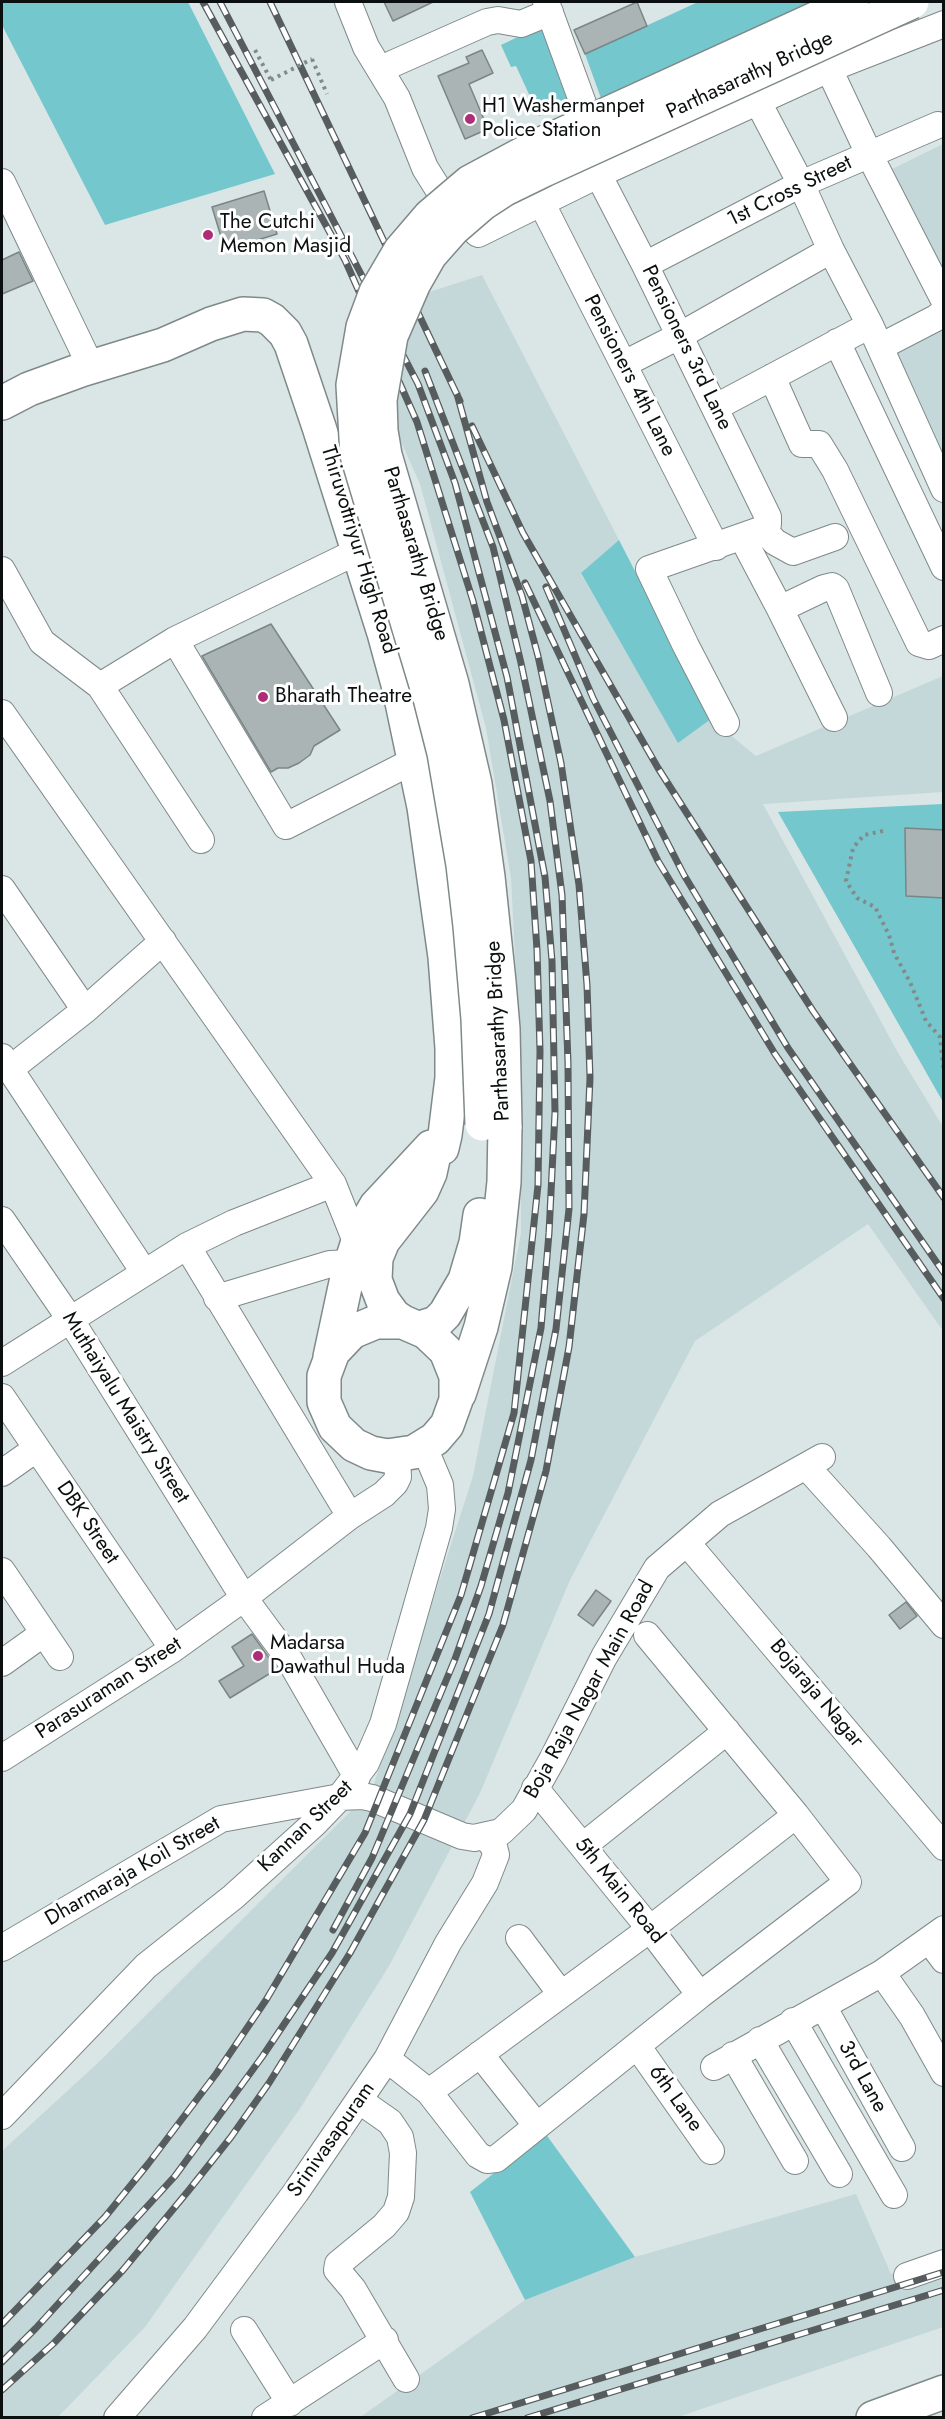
<!DOCTYPE html>
<style>
body{margin:0}
#map{position:relative;width:945px;height:2419px;overflow:hidden;background:#dae5e6;font-family:Jost,sans-serif}
canvas{display:block}
.frame{position:absolute;inset:0;border:3px solid #0b0f0f;pointer-events:none}
</style>
<div id="map">
<canvas width="945" height="2419"></canvas>
<div class="frame"></div>
</div>
<script>
const ctx = document.querySelector('canvas').getContext('2d');
ctx.lineJoin = 'round';
function paint(path, color) { ctx.fillStyle = color; ctx.fill(path, 'evenodd'); }
const poly = rows => new Path2D(rows.map(r => 'M' + r).join(''));
function trace(path, color, width, dash) { ctx.strokeStyle = color; ctx.lineWidth = width; ctx.lineCap = dash ? 'butt' : 'round'; ctx.setLineDash(dash || []); ctx.stroke(path); }
function drawText(font, color, halo, rows, align = 'center') {
  ctx.font = font + ' Jost,sans-serif'; ctx.lineWidth = 6; ctx.setLineDash([]); ctx.textBaseline = 'middle'; ctx.strokeStyle = halo; ctx.fillStyle = color; for (const [text, x, y, turn = 0] of rows) {
    ctx.save(); ctx.translate(x, y); ctx.rotate((+turn || 0) * Math.PI / 180); ctx.textAlign = isNaN(turn) ? turn : align; if (halo) ctx.strokeText(text, 0, 0); ctx.fillText(text, 0, 0); ctx.restore();
  }
}
const built = poly([
 [943,144,943,286,884,173],
 [482,275,619,540,581,574,679,742,711,719,756,756,943,676,943,792,763,804,897,1051,943,1127,943,1331,868,1224,695,1341,570,1580,480,1793,389,1966,301,2107,145,2327,58,2417,2,2418,2,2151,101,2060,372,1790,473,1476,521,1233,520,1054,511,878,486,728,420,484,346,319],
 [943,323,943,478,894,347],
 [856,2194,891,2274,943,2258,943,2327,678,2417,359,2418,525,2300,635,2257]
]);
const green = poly([
 [2,2,188,2,275,174,105,225,2,25],
 [698,2,822,2,602,101,585,54],
 [543,25,569,102,539,116,516,66,511,67,501,45],
 [619,540,711,719,678,743,581,573],
 [943,804,943,1102,778,812],
 [545,2133,635,2257,525,2300,470,2192]
]);
const building = poly([
 [384,2,433,2,393,21,384,2],
 [637,2,647,26,585,54,574,30,637,2],
 [482,50,493,73,469,84,488,129,465,139,438,76,469,63,466,57,482,50],
 [264,191,277,234,225,250,212,207,264,191],
 [19,252,33,281,2,294,2,260,19,252],
 [271,624,340,730,314,746,310,755,299,763,288,768,278,768,271,772,202,656,271,624],
 [905,828,944,830,944,898,906,896,905,828],
 [596,1590,611,1601,593,1626,578,1615,596,1590],
 [906,1602,917,1616,900,1629,889,1615,906,1602],
 [252,1634,277,1669,230,1698,219,1681,244,1666,232,1647,252,1634]
]);
const path = poly([
 [255,50,271,80],
 [312,59,327,94],
 [883,831,864,835,853,848,846,881,857,898,875,907,889,935,894,953,910,982,926,1021,940,1037,944,1074]
]);
const minor = poly([
 [348,2,366,47,397,98,425,168,445,200,478,234,608,170,829,69,944,24],
 [546,2,596,139],
 [392,64,487,22,498,20,521,24,550,12],
 [829,69,869,154,944,300],
 [599,176,645,265,768,517,768,524,763,529,649,569,686,646,726,723],
 [2,182,91,367],
 [542,204,716,547],
 [645,265,801,184,938,125],
 [870,325,944,489],
 [837,342,944,567],
 [880,347,936,318,944,312],
 [624,364,679,336,831,250],
 [772,377,802,444,819,444,835,470,919,643,929,646,944,639],
 [716,407,870,325,831,250,801,184,758,102],
 [763,529,775,542,793,552,835,537],
 [742,537,780,609,834,718],
 [2,570,42,642,100,686,201,840],
 [780,609,824,588,832,586,836,589,879,693],
 [175,640,286,826,415,760],
 [100,686,175,640,358,551],
 [2,713,333,1184,357,1244],
 [2,889,85,1010],
 [2,1057,144,1272],
 [10,1069,85,1010,163,941],
 [2,1220,70,1319,244,1598,289,1659,357,1777],
 [187,1246,350,1516],
 [217,1298,330,1264,351,1263],
 [2,1363,187,1246,234,1223,333,1184],
 [2,1397,173,1649],
 [806,1466,879,1547,944,1625],
 [2,1473,36,1449],
 [687,1543,944,1847],
 [2,1571,60,1657],
 [2,1663,44,1633],
 [2,1758,173,1649,244,1598,350,1516,384,1494,395,1483,398,1477,397,1455],
 [535,1788,650,1929,700,1995],
 [583,1846,727,1731],
 [519,1938,561,1994],
 [929,1940,944,1960],
 [2,1948,221,1819,340,1797,362,1796,372,1798,462,1836,474,1838,501,1832,524,1810,553,1758,604,1657,657,1568,720,1514,822,1457],
 [882,1973,912,2016,944,2073],
 [823,2006,902,2148],
 [793,2021,894,2195],
 [760,2040,839,2174],
 [638,2047,711,2151],
 [480,2054,537,2126],
 [733,2055,795,2161],
 [387,2059,429,2092,478,2155,487,2160,496,2159,700,1995,848,1882,796,1815,647,1635],
 [714,2067,882,1973,944,1929],
 [429,2092,650,1929,796,1815],
 [360,2101,390,2122,400,2137,403,2153,401,2197,396,2212,384,2226,338,2264,337,2270,353,2289,406,2379],
 [2,2116,146,1966,233,1897,315,1823,340,1797,366,1763,383,1724,439,1528,442,1509,440,1485,424,1447],
 [907,2276,944,2263],
 [244,2330,290,2403],
 [117,2418,195,2328,296,2192,387,2059,448,1943,485,1883,496,1855,494,1847,486,1837],
 [265,2418,385,2340]
]);
const major = poly([
 [2,403,29,389,81,370,163,345,211,324,243,314,263,315,272,320,285,333,291,344,319,427,384,633,399,688,424,807,445,957,452,1048,452,1078,445,1135,442,1148,435,1150,430,1173,422,1191,383,1241,376,1258,375,1280,383,1301,394,1316,403,1322,426,1332,446,1351,456,1376,456,1400,447,1425,435,1439,414,1452,387,1456,371,1453,354,1445,335,1427,324,1402,324,1376,333,1352,352,1332,376,1322,403,1322],
 [420,1328,436,1323,445,1314,465,1280,476,1243,480,1215],
 [330,1357,348,1273,361,1232,376,1206,431,1147],
 [459,1394,481,1327,495,1267,504,1182,505,1126],
 [873,2418,944,2392]
]);
const rail = poly([
 [220,2,418,384,455,483,507,677,545,877,552,961,555,1112,549,1233,541,1328,508,1493,481,1586,455,1659,372,1858,333,1930],
 [270,2,460,401],
 [472,426,523,533,658,768,813,1011,944,1198],
 [525,583,658,861,775,1054,944,1299],
 [546,587,593,698,684,875,788,1048,944,1273],
 [2,2324,105,2217,148,2164,216,2074,266,2000,365,1833,461,1595,514,1413,538,1185,540,1051,537,950,531,861,504,720,473,601,417,422,345,260,203,2],
 [2,2362,36,2328,175,2176,262,2057,332,1953,410,1814,489,1614,531,1460,556,1329,569,1209,568,1063,562,895,550,801,521,663,493,547,425,371],
 [2,2390,54,2343,123,2270,189,2190,231,2137,269,2083,350,1953,424,1820,503,1625,546,1471,569,1347,584,1214,590,1078,587,985,579,885,561,763,538,656,522,596,487,502,457,394],
 [472,2418,944,2272],
 [527,2418,944,2290]
]);
const pathBridge = poly([
 [271,80,312,59]
]);
const majorBridge = poly([
 [482,1124,478,1019,470,926,463,865,444,753,430,698,357,455,353,385,363,327,376,292,400,251,430,216,470,182,539,145,852,2],
 [505,1126,503,1029,499,982,488,877,475,784,452,684,385,455,381,431,380,400,391,336,414,283,430,255,453,229,482,204,505,189,544,170,912,2]
]);
const markers = [
 [470,119,6,"#af2d78"],
 [208,235,6,"#af2d78"],
 [263,697,6,"#af2d78"],
 [258,1656,6,"#af2d78"]
];
const streetNames = [
 ["Parthasarathy Bridge",750,76,-25],
 ["1st Cross Street",790,192,-26],
 ["Pensioners 3rd Lane",686,348,64],
 ["Pensioners 4th Lane",629,376,63],
 ["Thiruvottriyur High Road",358,550,73],
 ["Parthasarathy Bridge",415,554,73],
 ["Parthasarathy Bridge",499,1031,-93],
 ["Muthaiyalu Maistry Street",125,1408,58],
 ["DBK Street",87,1523,56],
 ["Parasuraman Street",109,1689,-33],
 ["Boja Raja Nagar Main Road",590,1690,-61],
 ["Bojaraja Nagar",816,1694,50],
 ["Kannan Street",306,1827,-44],
 ["Dharmaraja Koil Street",133,1872,-30],
 ["5th Main Road",619,1891,51],
 ["3rd Lane",862,2077,61],
 ["6th Lane",675,2099,54],
 ["Srinivasapuram",332,2140,-55]
];
const poiNames = [
 ["H1 Washermanpet",482,107],
 ["Police Station",482,131],
 ["The Cutchi",220,223],
 ["Memon Masjid",220,247],
 ["Bharath Theatre",275,697],
 ["Madarsa",270,1644],
 ["Dawathul Huda",270,1668]
];
paint(built, '#c4d8d9');
paint(green, '#74c7cc');
paint(building, '#aab4b4');
trace(building, '#7b8585', 1.5);
trace(minor, '#7f8989', 28);
trace(major, '#7f8989', 36);
trace(path, '#828b8b', 4, [3, 4.5]);
trace(minor, '#fff', 26);
trace(major, '#fff', 33);
trace(rail, '#575d5e', 7);
trace(rail, '#fff', 4.5, [14]);
trace(majorBridge, '#7f8989', 36, []);
trace(pathBridge, '#828b8b', 4, [3, 4.5]);
trace(majorBridge, '#fff', 33);
for (const [x, y, r, color] of markers) { const dot = new Path2D(); dot.arc(x, y, r, 0, 2 * Math.PI); ctx.fillStyle = color; ctx.fill(dot); trace(dot, '#fff', 2); }
drawText('21px', '#0b0f0f', '#fff', streetNames);
drawText('21px', '#0b0f0f', '#fff', poiNames, 'left');
</script>
